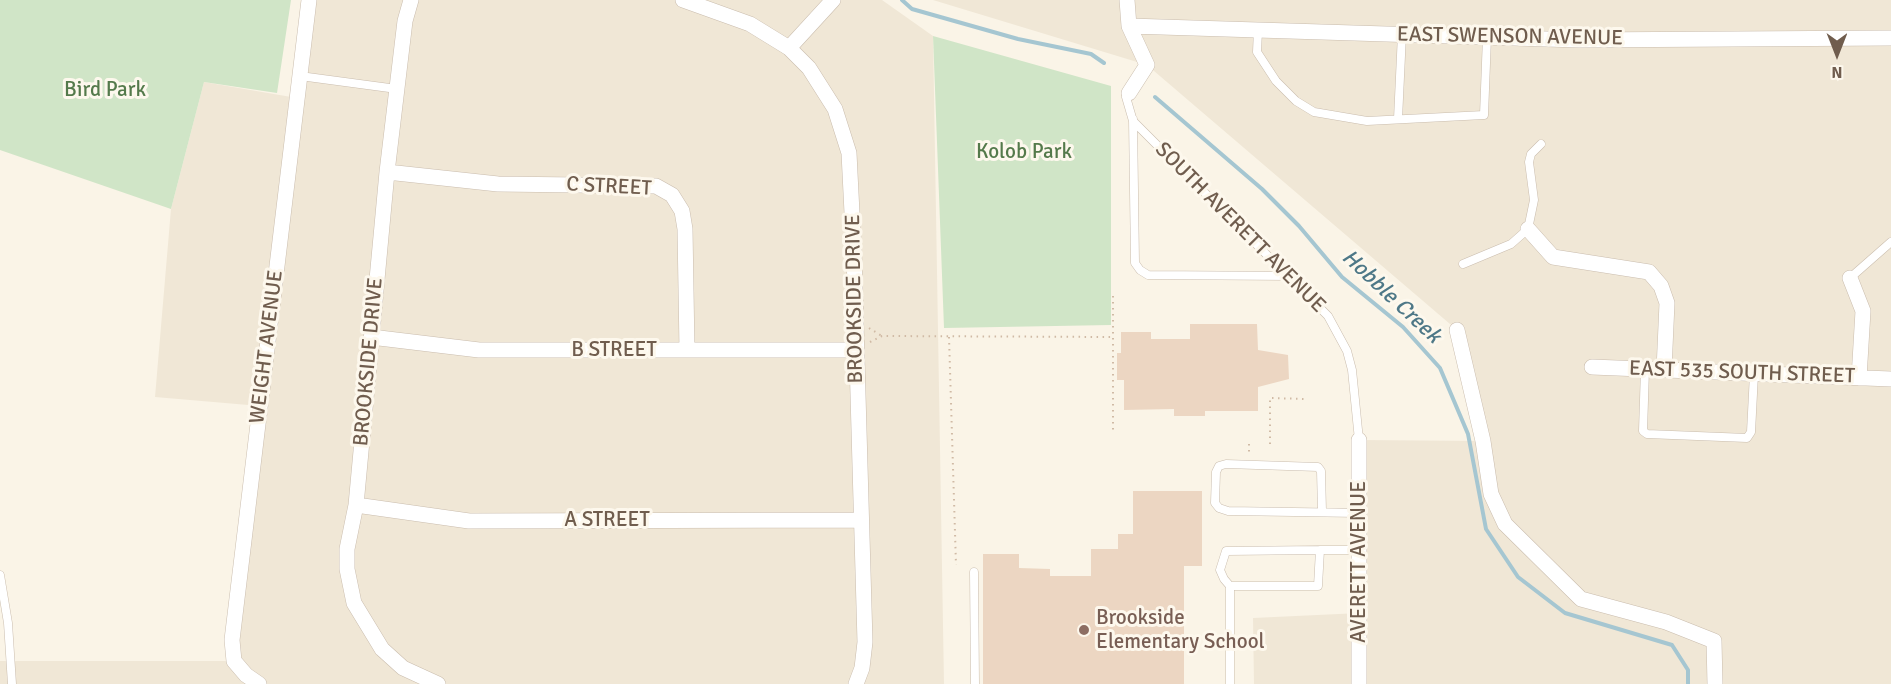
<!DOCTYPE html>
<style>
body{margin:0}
#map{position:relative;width:1891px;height:684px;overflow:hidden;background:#faf4e7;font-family:Signika,sans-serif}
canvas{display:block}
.north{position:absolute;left:1807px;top:24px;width:60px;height:60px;-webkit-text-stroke:4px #fdf8ed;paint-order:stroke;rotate:180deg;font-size:16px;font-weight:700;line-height:24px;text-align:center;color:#705d4e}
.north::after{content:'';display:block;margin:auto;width:21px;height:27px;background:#705d4e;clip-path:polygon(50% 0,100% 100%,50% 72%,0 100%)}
</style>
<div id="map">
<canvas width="1891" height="684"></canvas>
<div class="north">N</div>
</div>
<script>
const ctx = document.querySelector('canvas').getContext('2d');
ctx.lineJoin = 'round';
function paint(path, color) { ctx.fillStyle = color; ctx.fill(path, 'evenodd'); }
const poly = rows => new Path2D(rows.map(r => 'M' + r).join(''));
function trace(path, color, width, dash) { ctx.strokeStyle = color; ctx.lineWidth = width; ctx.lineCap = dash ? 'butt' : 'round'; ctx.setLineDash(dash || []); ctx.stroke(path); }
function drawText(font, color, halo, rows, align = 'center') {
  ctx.font = font + ' Signika,sans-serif'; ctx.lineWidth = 6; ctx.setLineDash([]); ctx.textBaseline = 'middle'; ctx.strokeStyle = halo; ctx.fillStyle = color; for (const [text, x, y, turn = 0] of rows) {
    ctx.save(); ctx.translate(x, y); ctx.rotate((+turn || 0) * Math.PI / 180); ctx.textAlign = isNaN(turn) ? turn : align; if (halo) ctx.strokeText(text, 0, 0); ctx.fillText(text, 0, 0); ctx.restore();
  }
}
const residential = poly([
 [309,0,882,0,933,36,944,684,0,684,0,661,234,661,260,406,155,397,171,209,204,82,297,98],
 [933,0,1891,0,1891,684,1254,684,1253,618,1360,613,1359,440,1483,441,1457,330,1147,65]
]);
const green = poly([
 [0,0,291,0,277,93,204,82,171,209,0,150],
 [933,36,1111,86,1111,325,944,328]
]);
const stream = poly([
 [902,0,912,9,1018,39,1091,54,1104,63],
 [1155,97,1262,189,1299,226,1342,277,1403,327,1440,368,1468,434,1486,529,1518,577,1565,613,1672,645,1688,670,1688,684]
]);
const building = poly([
 [1190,324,1257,324,1258,350,1288,355,1289,379,1258,387,1258,411,1205,411,1205,416,1174,416,1174,409,1124,410,1124,380,1117,380,1117,353,1121,353,1121,332,1151,332,1151,339,1190,339],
 [1133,491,1202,491,1202,566,1184,566,1184,684,983,684,983,554,1019,554,1019,568,1050,569,1050,576,1091,576,1091,549,1118,549,1118,534,1133,534]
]);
const path = poly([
 [1113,296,1113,431],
 [869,328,882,336],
 [949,337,956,565],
 [870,342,882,336,1113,337],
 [1249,444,1249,453],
 [1270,444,1270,398,1306,399]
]);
const service = poly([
 [1258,30,1257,52,1276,81,1296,101,1314,112,1367,121,1484,115,1487,37],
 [300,76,397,89],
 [1129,93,1126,97,1133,121,1328,316,1347,351,1352,370,1359,440],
 [1133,119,1135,263,1140,270,1148,275,1291,276],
 [1398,119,1402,34],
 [1463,264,1511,244,1528,229,1534,200,1529,162,1531,154,1541,144],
 [1850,278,1891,242],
 [1645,369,1643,431,1647,434,1747,438,1751,432,1754,374],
 [1322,511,1321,471,1318,467,1226,464,1219,466,1216,472,1215,503,1219,508,1228,511,1359,513],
 [1320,550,1318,586,1230,586,1224,579,1220,570,1226,551,1320,550,1360,550],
 [974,572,975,684],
 [0,575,8,623,12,684],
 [1230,684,1230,586]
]);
const minor = poly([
 [411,0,405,21,387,172,356,505,347,549,347,569,354,603,382,649,403,668,438,684],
 [683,0,750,24,789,48,809,68,835,109,849,153,854,253,865,642,862,668,856,684],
 [1127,0,1129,26,1147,65,1129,93],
 [1129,26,1579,40,1891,38],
 [789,48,833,0],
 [387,172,498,184,656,186,672,195,682,211,685,229,687,350],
 [1528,229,1553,257,1649,272,1661,286,1667,303,1664,370],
 [1850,278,1863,311,1859,378],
 [1457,330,1483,441,1491,494,1505,524,1581,599,1666,622,1714,641,1715,684],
 [371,337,479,350,857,350],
 [1592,367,1891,379],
 [1359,440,1359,684],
 [356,505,469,521,860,520],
 [259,684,246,675,234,661,232,640,309,0]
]);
const markers = [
 [1084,630,6,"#8d6e63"]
];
const streetNames = [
 ["EAST SWENSON AVENUE",1510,37,1],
 ["C STREET",609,187,3],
 ["SOUTH AVERETT AVENUE",1240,228,45],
 ["BROOKSIDE DRIVE",855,299,-91],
 ["WEIGHT AVENUE",267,347,-83],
 ["B STREET",614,350],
 ["BROOKSIDE DRIVE",369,362,-85],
 ["EAST 535 SOUTH STREET",1742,373,2],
 ["A STREET",607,520],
 ["AVERETT AVENUE",1359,562,-90]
];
const parkNames = [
 ["Bird Park",105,90],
 ["Kolob Park",1024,152]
];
const educationNames = [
 ["Brookside",1096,618],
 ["Elementary School",1096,642]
];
const waterNames = [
 ["Hobble Creek",1391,297,43]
];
paint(residential, '#f0e7d6');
paint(green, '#d0e5c7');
trace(stream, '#a5c6d1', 4);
paint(building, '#ecd6c2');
trace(service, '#cabdae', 9);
trace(minor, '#cabdae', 16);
trace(path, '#d0baa5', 2, [1.5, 4.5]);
trace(service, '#fff', 8);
trace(minor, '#fff', 15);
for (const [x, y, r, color] of markers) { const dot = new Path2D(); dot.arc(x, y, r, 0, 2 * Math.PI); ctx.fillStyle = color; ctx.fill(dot); trace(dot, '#fdf8ed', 2); }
drawText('21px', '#705d4e', '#fdf8ed', streetNames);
drawText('21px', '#547a4b', '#fdf8ed', parkNames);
drawText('21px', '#785e54', '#fdf8ed', educationNames, 'left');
drawText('italic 22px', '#4e7887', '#fdf8ed', waterNames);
</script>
